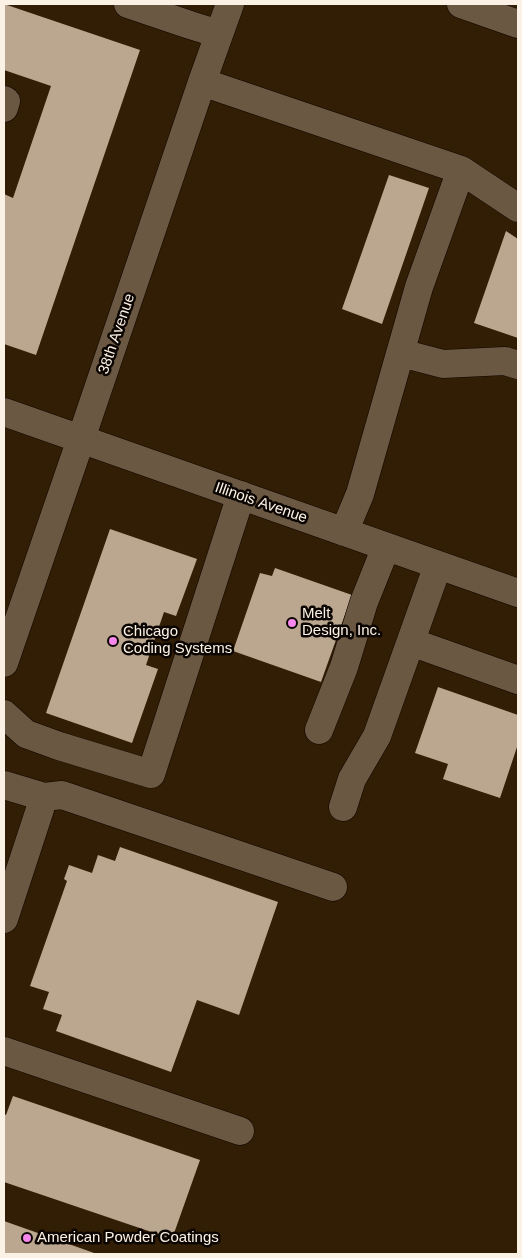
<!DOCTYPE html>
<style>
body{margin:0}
#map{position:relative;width:522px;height:1258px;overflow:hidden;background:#271805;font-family:Arial,sans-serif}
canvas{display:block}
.frame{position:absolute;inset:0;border:5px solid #fcf1e5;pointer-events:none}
</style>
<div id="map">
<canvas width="522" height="1258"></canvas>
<div class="frame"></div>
</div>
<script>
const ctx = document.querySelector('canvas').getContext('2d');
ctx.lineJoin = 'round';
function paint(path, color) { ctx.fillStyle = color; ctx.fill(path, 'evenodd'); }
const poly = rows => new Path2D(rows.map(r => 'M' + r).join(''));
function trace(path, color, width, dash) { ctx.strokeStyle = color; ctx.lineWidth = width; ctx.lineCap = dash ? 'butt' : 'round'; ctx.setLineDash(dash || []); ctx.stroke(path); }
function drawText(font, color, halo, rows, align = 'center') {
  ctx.font = font + ' Arial,sans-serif'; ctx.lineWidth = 5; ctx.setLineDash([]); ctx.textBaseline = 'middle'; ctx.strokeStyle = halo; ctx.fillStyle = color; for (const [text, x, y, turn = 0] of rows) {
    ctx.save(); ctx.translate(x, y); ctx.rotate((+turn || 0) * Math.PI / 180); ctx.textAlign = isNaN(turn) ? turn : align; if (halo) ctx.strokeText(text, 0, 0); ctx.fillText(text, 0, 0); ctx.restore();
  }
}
const built = poly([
 [4,4,220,4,75,427,4,403],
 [238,4,518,4,518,583,92,434],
 [4,424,518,605,518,1254,4,1254]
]);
const building = poly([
 [4,4,140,50,36,355,4,344,4,194,13,198,51,86,4,70],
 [389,175,429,188,382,324,342,309],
 [506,231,518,239,518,338,474,323],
 [110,529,197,559,176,616,164,612,146,665,158,669,132,743,46,713],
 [275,568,352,595,321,682,233,651,260,573,272,576],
 [438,687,518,715,518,744,500,798,443,779,448,764,415,753],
 [120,847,278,902,239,1015,197,1000,171,1072,56,1031,62,1015,43,1009,49,992,30,986,67,881,64,879,69,865,92,873,98,855,115,861],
 [13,1096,200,1160,172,1239,4,1182,4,1114,6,1115],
 [4,1221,97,1254,4,1254]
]);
const minor = poly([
 [128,4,190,25,219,34],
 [461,4,518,24],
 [202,82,461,170,518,208],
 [4,100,6,101,4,108],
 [401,353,443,364,505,361,518,365],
 [4,412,518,593],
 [344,532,360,494,419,287,461,170],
 [411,642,518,680],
 [4,663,81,439,202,82,230,4],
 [4,714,26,734,59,746,151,774,241,495],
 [319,730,344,667,364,602,386,547],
 [4,785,44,797,62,795,333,887],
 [343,807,352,779,377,736,438,565],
 [4,919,44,797],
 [4,1051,240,1131]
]);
const markers = [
 [292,623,5,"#f688ed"],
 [113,641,5,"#f688ed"],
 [27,1238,5,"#f688ed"]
];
const streetNames = [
 ["38th Avenue",117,334,-71],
 ["Illinois Avenue",261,503,19]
];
const poiNames = [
 ["Melt",302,614],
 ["Design, Inc.",302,631],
 ["Chicago",123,632],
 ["Coding Systems",123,649],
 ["American Powder Coatings",37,1238]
];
paint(built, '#321e04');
paint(building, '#bba790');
trace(minor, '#0f0400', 29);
trace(minor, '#6b5843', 28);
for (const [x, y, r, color] of markers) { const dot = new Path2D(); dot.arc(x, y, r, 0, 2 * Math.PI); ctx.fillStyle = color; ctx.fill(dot); trace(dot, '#0b0501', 2); }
drawText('15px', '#fcf1e5', '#0b0501', streetNames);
drawText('15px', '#fcf1e5', '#0b0501', poiNames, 'left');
</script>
